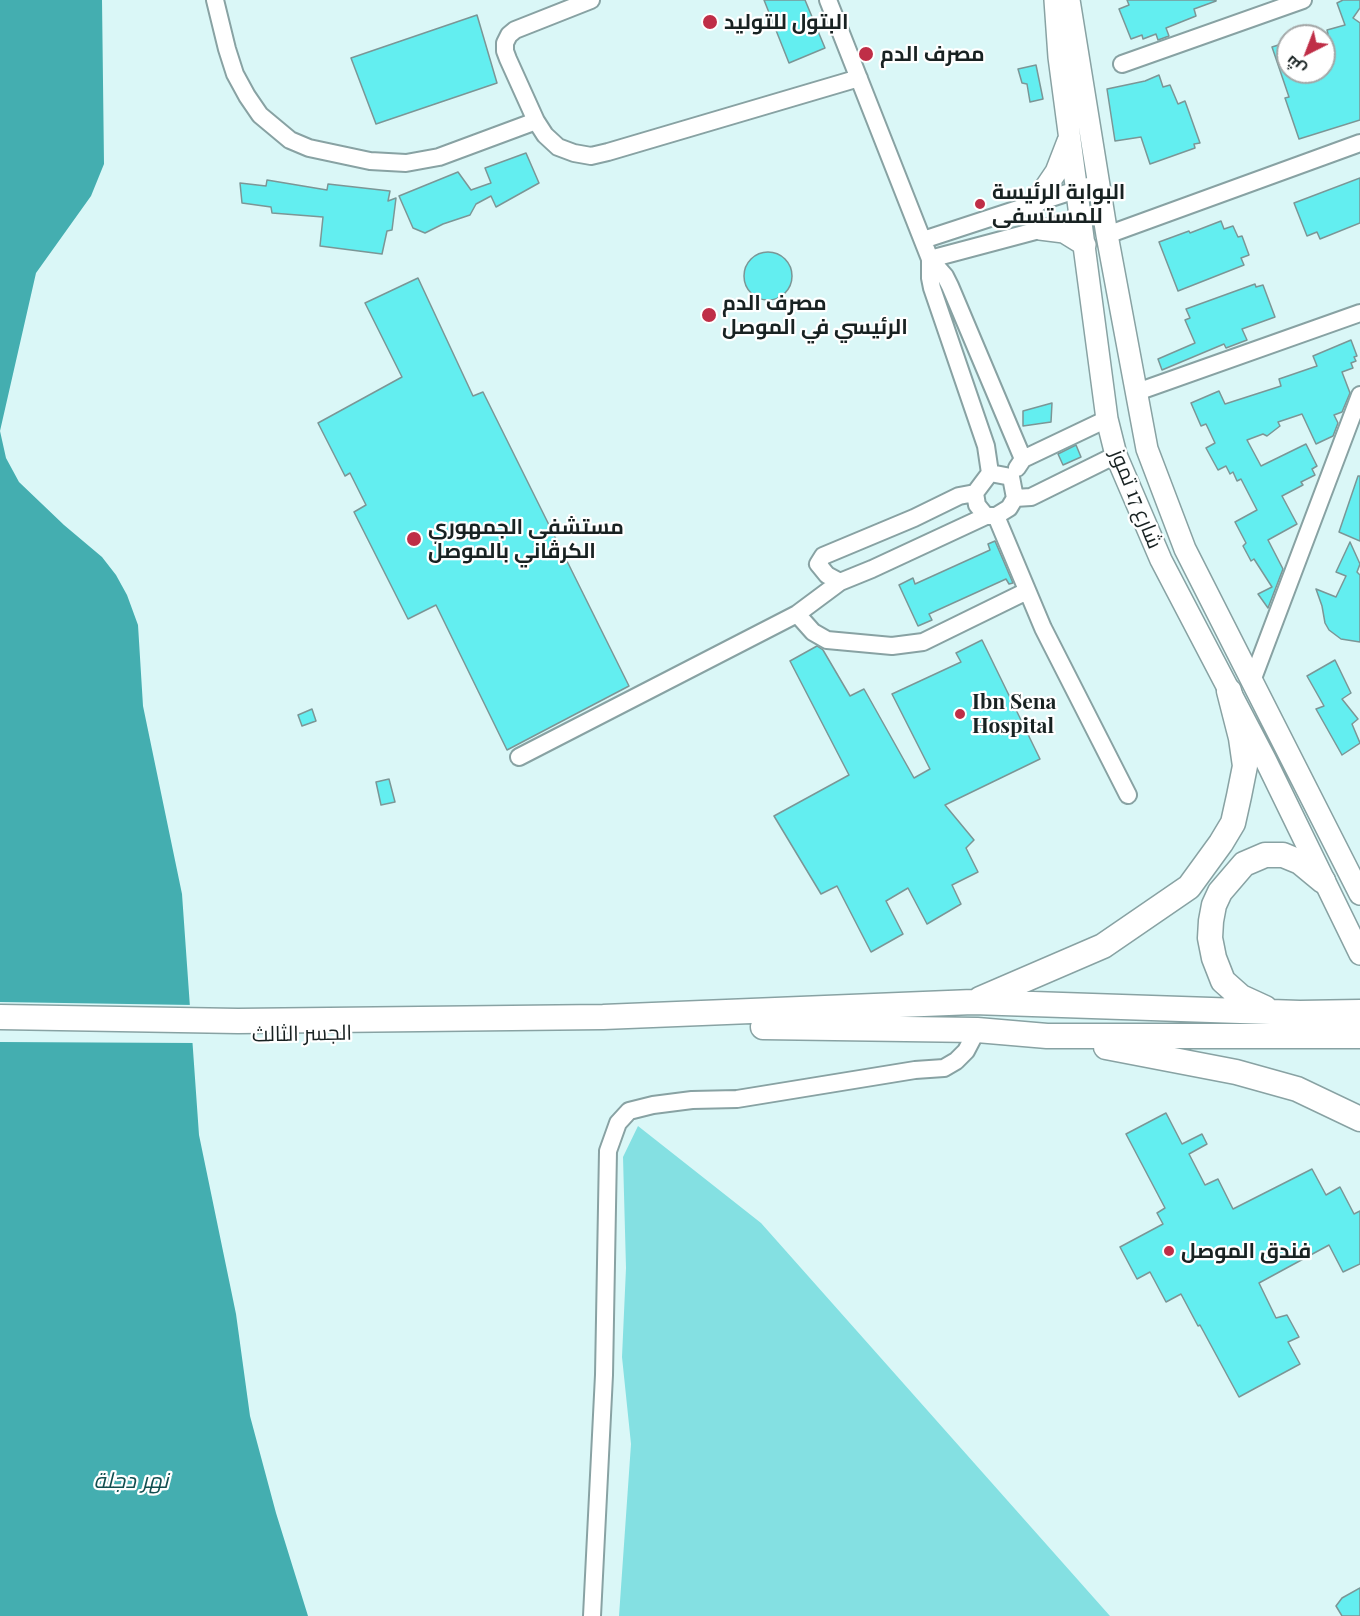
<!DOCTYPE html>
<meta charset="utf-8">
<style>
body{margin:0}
#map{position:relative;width:1360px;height:1616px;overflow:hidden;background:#daf7f7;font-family:"Playfair Display",Cairo,serif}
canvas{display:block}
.north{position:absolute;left:1276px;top:24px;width:60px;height:60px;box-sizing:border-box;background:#fff;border:2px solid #a3a7a7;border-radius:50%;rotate:222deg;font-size:16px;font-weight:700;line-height:24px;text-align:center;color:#182222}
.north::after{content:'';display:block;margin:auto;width:21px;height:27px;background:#bf2e47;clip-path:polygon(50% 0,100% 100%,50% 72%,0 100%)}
</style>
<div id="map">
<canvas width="1360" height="1616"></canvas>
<div class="north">ش</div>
</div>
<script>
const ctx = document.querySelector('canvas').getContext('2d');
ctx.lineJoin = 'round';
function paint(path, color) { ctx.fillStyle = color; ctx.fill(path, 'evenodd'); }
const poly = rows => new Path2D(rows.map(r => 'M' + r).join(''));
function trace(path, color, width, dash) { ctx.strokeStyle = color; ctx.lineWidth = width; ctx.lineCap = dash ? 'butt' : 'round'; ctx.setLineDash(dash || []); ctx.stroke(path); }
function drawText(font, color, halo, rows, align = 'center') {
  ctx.font = font + ' "Playfair Display",Cairo,serif'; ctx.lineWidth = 4.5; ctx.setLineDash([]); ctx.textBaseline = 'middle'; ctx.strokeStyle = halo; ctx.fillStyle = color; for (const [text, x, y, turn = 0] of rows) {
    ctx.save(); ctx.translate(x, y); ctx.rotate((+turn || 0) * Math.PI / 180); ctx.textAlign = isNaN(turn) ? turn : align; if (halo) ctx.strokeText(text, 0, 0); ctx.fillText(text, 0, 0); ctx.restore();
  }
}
const green = poly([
 [638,1126,761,1223,1110,1616,619,1616,631,1444,622,1357,626,1268,623,1157]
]);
const water = poly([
 [0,0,102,0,104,164,91,196,36,273,0,431,6,458,19,482,64,525,102,557,116,575,127,595,138,625,143,706,182,894,199,1135,236,1314,250,1416,276,1513,308,1616,0,1616]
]);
const pier = poly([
 [0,1002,193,1005,195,1043,0,1042]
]);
const building = poly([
 [764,0,805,0,825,48,789,63,764,0],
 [1127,0,1216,0,1216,1,1194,9,1196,16,1166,28,1169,36,1158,40,1156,34,1143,39,1142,35,1131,39,1119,9,1129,5,1127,0],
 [1343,0,1360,0,1360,8,1353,18,1360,23,1360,120,1299,139,1285,98,1289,97,1272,47,1288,42,1288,72,1324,72,1324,35,1328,34,1327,30,1345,25,1337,3,1343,0],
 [477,15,497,83,376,124,351,58,477,15],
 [1036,65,1043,99,1030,102,1027,84,1022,83,1018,69,1036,65],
 [1159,75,1163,87,1170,85,1178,104,1185,101,1200,143,1194,144,1195,148,1150,164,1141,137,1115,141,1107,89,1145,81,1159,75],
 [526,153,539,183,496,207,491,196,476,204,470,215,443,224,425,233,413,228,399,196,458,172,471,190,491,183,485,168,526,153],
 [1360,178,1360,223,1320,239,1317,232,1307,236,1294,203,1360,178],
 [267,180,327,190,328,184,390,191,388,201,396,198,392,230,387,231,382,254,320,246,323,217,272,213,271,207,242,203,240,183,266,186,267,180],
 [1221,221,1224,229,1233,226,1238,237,1242,236,1249,255,1241,258,1244,265,1178,291,1159,242,1189,231,1190,233,1221,221],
 '744 276a24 24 0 1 1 48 0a24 24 0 1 1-48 0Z',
 [418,278,473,396,483,392,629,686,507,750,436,605,408,619,354,512,366,505,350,473,345,476,318,423,402,377,365,303,418,278],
 [1255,284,1256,287,1263,285,1275,317,1242,329,1247,340,1226,348,1224,344,1162,370,1158,359,1195,343,1185,320,1190,318,1186,309,1255,284],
 [1351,340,1357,356,1354,357,1356,361,1351,363,1353,368,1342,372,1350,393,1342,412,1334,415,1338,423,1333,436,1316,444,1302,414,1278,422,1280,426,1267,436,1263,434,1247,440,1261,466,1306,444,1317,466,1312,469,1315,475,1301,482,1303,485,1282,496,1297,524,1268,540,1283,569,1268,608,1258,594,1272,587,1254,559,1251,561,1243,546,1246,543,1235,522,1257,510,1241,479,1237,481,1233,472,1230,474,1226,466,1218,470,1206,448,1215,443,1206,424,1201,426,1191,403,1219,391,1225,404,1281,386,1279,379,1317,366,1313,356,1351,340],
 [1052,403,1051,422,1023,426,1023,411,1052,403],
 [1076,445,1081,457,1063,465,1058,454,1076,445],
 [1358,476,1360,476,1360,541,1339,532,1358,476],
 [995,541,1013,583,1009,584,1006,579,929,614,932,620,918,626,899,585,913,578,915,584,990,550,988,544,995,541],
 [1350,542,1360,564,1357,572,1360,575,1360,642,1341,639,1329,630,1325,623,1322,606,1316,589,1336,597,1346,576,1336,572,1350,542],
 [982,640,1040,759,945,805,974,840,966,848,978,872,952,885,961,904,927,924,908,888,886,901,903,934,871,952,837,886,821,894,774,816,849,775,790,661,817,646,823,650,850,696,864,689,914,778,930,769,892,694,961,662,956,653,982,640],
 [1335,660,1351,693,1342,699,1358,719,1352,724,1360,743,1342,755,1316,709,1324,706,1307,676,1335,660],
 [312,709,316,721,302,726,298,715,312,709],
 [389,779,395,802,381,805,376,782,389,779],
 [1166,1113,1182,1144,1202,1134,1207,1144,1189,1154,1205,1185,1218,1179,1233,1209,1312,1169,1326,1195,1340,1187,1354,1214,1360,1211,1360,1264,1343,1272,1329,1245,1259,1283,1276,1318,1287,1315,1299,1337,1288,1342,1300,1364,1239,1397,1200,1325,1198,1326,1181,1294,1166,1302,1150,1272,1137,1279,1120,1247,1163,1224,1157,1213,1165,1208,1126,1134,1166,1113],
 [1360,1588,1360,1616,1342,1616,1336,1606,1342,1598,1360,1588]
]);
const minor = poly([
 [215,0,227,49,235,74,247,96,260,115,290,140,309,148,370,161,406,163,439,157,536,121],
 [591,0,515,30,509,35,505,43,505,51,508,59,536,121,545,135,558,147,574,153,591,156,608,152,859,78],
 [828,0,930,259,945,276,950,286,1023,459],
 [1122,64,1303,0],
 [1107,235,1360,143],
 [923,240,1088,186],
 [930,259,930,278,932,288,986,446,990,473],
 [930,259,1103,213],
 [1137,392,1360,313],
 [1017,468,1023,459,1107,419],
 [990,473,1011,477,1015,498,1009,508,996,516,986,516,977,505,975,493,990,473],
 [975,493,959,496,914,518,823,556,818,564,827,575,840,582,872,569,986,516],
 [1015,498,1031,497,1116,455],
 [996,516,1043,628,1128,795],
 [797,614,813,632,827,640,892,646,923,642,1027,591],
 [1252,681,1360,395],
 [519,757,797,614,840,582],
 [592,1616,604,1375,608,1151,618,1123,629,1111,653,1105,692,1100,737,1099,915,1070,944,1068,956,1061,966,1051,977,1030]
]);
const major = poly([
 [1055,0,1059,57,1107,419,1116,455,1161,560,1265,759,1360,954],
 [1069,0,1107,235,1147,449,1185,549,1360,894],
 [1035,203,1056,172,1068,141],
 [1040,229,1064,232,1085,245]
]);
const highway = poly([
 [980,999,1103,946,1189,887,1221,843,1233,823,1239,796,1245,766,1241,738,1229,691],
 [1265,1008,1241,997,1223,981,1214,958,1210,938,1211,921,1214,905,1220,892,1244,864,1265,855,1283,855,1300,862,1323,881],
 [0,1017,238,1021,603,1017,973,1002,1300,1013,1360,1012],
 [763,1027,977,1030,1047,1036,1360,1036],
 [1106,1047,1236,1072,1297,1089,1360,1119]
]);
const markers = [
 [710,22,8,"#bf2e47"],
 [866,54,8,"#bf2e47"],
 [980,204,6,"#bf2e47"],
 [709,315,8,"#bf2e47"],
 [414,539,8,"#bf2e47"],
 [960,714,6,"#bf2e47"],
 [1169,1251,6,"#bf2e47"]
];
const poiNames = [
 ["البتول للتوليد",724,22],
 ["مصرف الدم",880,54],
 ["البوابة الرئيسة",992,192],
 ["للمستسفى",992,216],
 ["مصرف الدم",722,303],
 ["الرئيسي في الموصل",722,327],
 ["مستشفى الجمهوري",428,527],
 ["الكرڤاني بالموصل",428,551],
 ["Ibn Sena",972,702],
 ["Hospital",972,726],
 ["فندق الموصل",1181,1251]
];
const streetNames = [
 ["شارع 17 تموز",1136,499,68],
 ["الجسر الثالث",302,1034,-1]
];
const waterNames = [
 ["نهر دجلة",131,1481]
];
paint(green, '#84e0e2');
paint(water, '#44aeb0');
paint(pier, '#daf7f7');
paint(building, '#63eef0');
trace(building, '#7b9696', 1.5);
trace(minor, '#88a2a3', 20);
trace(major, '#88a2a3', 24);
trace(highway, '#88a2a3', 27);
trace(minor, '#fff', 16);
trace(major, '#fff', 21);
trace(highway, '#fff', 24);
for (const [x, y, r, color] of markers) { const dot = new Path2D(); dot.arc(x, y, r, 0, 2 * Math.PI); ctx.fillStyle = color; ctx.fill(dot); trace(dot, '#fff', 2); }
drawText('bold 21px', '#182222', '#fff', poiNames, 'left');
drawText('21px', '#182222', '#fff', streetNames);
drawText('italic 22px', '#114f50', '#fff', waterNames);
</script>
